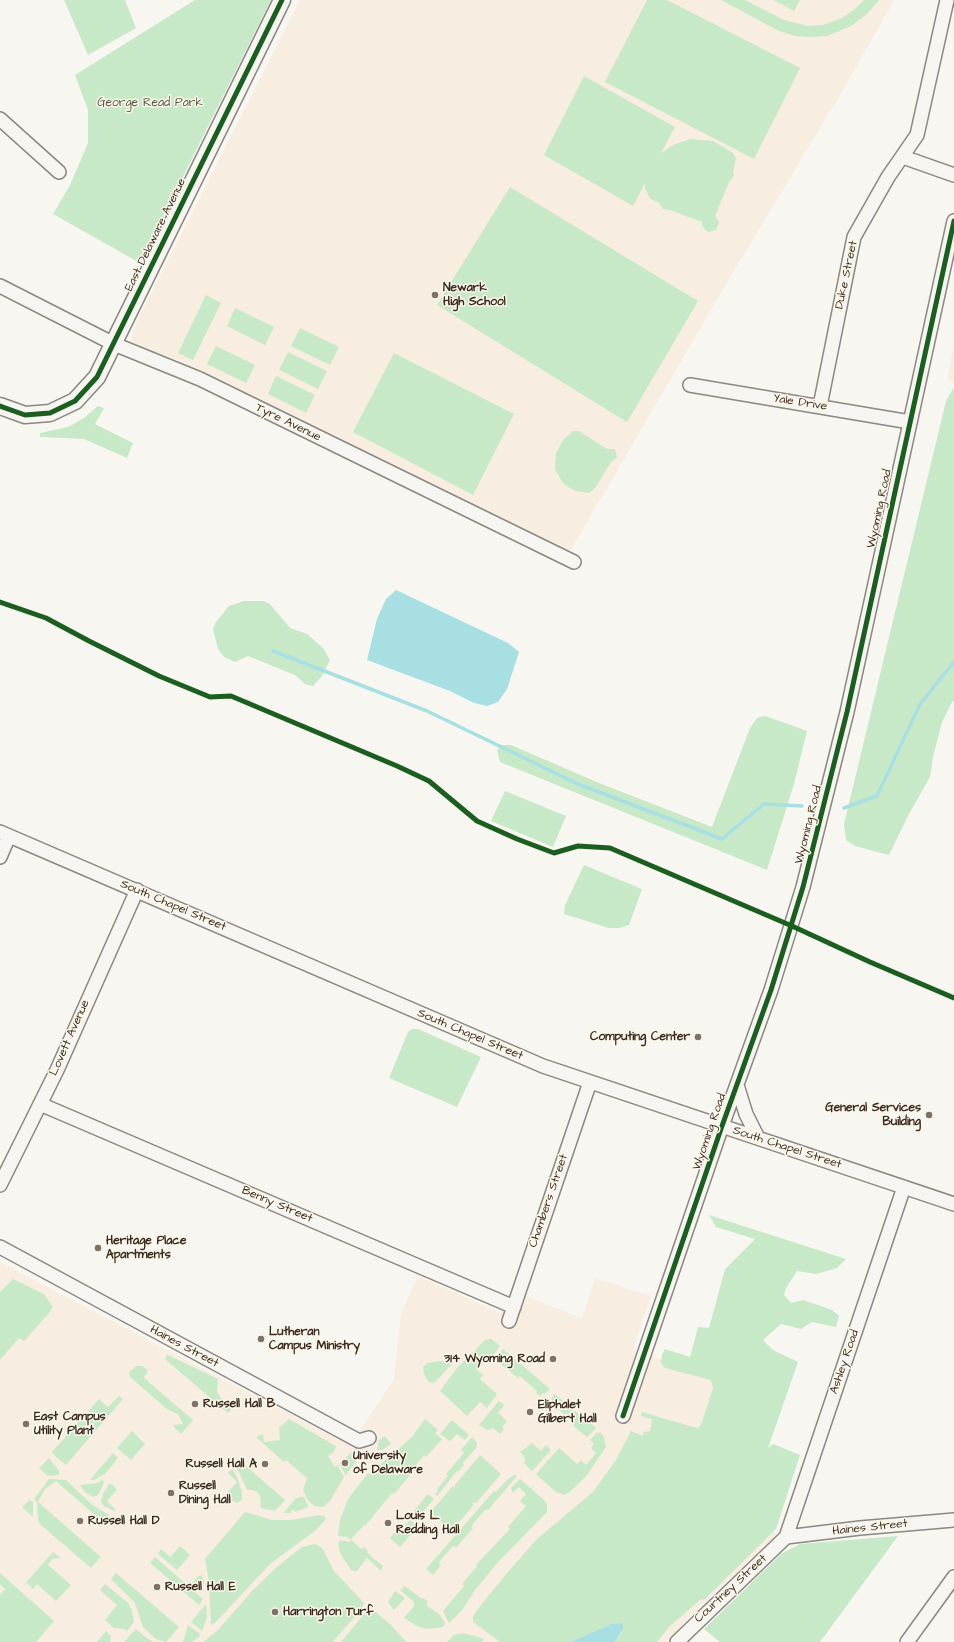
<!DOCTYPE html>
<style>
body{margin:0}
canvas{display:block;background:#f8f6f0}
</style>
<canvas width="954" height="1642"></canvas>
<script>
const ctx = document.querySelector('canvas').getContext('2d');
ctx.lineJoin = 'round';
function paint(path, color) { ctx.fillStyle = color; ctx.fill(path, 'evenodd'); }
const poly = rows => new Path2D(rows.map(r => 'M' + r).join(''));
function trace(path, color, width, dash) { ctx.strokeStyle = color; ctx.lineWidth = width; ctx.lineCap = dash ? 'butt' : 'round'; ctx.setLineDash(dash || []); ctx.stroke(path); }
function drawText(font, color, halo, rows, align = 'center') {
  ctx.font = font + ' "Architects Daughter",sans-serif'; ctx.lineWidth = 3; ctx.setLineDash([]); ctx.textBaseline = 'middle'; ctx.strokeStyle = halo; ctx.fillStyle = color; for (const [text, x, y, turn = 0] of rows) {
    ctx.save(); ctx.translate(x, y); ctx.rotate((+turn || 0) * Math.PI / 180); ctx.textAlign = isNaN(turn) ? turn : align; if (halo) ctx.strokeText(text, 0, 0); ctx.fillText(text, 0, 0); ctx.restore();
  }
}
const built = poly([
 [300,0,894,0,840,95,736,267,569,553,182,361,139,347,134,343,131,338,136,323],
 [954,345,954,383,947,381],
 [0,1262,339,1440,361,1429,394,1379,401,1313,418,1276,501,1313,510,1290,582,1318,595,1278,651,1296,633,1350,721,1379,682,1485,777,1534,687,1619,667,1642,0,1642]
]);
const green = poly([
 [64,0,125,0,136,28,88,55],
 [195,0,271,0,140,263,53,214,70,185,88,143,88,110,75,75],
 [647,0,667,0,800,68,754,159,605,82],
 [721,0,745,0,784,20,808,26,823,25,842,18,854,10,864,0,879,0,867,14,851,26,827,36,810,37,795,36,779,31],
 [774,0,800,0,794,11],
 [584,76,675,127,661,153,673,145,690,139,713,141,733,153,736,158,733,173,734,176,729,182,715,216,719,222,716,230,708,232,702,226,702,222,670,210,663,209,658,202,650,199,645,188,645,183,633,206,544,155],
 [510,187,698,301,627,422,437,305],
 [206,295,221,303,193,360,178,353],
 [235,308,274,327,265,345,227,326],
 [300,328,339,347,330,365,291,346],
 [216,346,255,365,246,383,207,364],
 [288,352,327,371,318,389,279,370],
 [394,353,514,414,473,495,353,432],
 [276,376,315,395,306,413,268,394],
 [954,387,954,701,952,702,942,722,933,757,930,777,909,814,889,855,855,846,846,840,844,824,946,401],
 [98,406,104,408,95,424,133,443,127,458,84,439,40,437,40,433,68,427,84,418],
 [573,431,579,431,607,449,615,449,617,458,611,462,596,487,589,493,576,491,568,487,563,483,555,469,556,453,563,440],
 [244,601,263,601,270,604,290,628,307,634,323,648,330,660,322,676,313,686,305,684,295,675,248,656,235,662,224,657,218,649,213,629,216,622,229,606],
 [765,716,807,731,794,784,767,870,500,762,497,750,502,745,511,745,599,783,712,827,750,728,757,718],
 [505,791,566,816,553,847,491,821],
 [584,865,642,889,629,925,620,928,609,928,564,914,565,905],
 [412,1029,418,1029,481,1057,457,1107,389,1078,408,1032],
 [709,1215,846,1259,837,1268,816,1274,797,1271,786,1288,784,1295,791,1303,803,1300,832,1310,839,1316,836,1327,812,1322,801,1329,781,1324,763,1340,773,1350,798,1362,768,1448,773,1444,800,1455,776,1529,704,1600,701,1599,670,1626,657,1642,615,1642,622,1632,620,1623,618,1623,611,1624,570,1642,500,1642,473,1622,473,1617,477,1610,507,1573,537,1539,593,1492,616,1460,631,1431,643,1436,644,1432,650,1431,652,1419,641,1416,642,1412,693,1427,698,1428,701,1425,713,1388,711,1380,665,1368,661,1363,662,1355,665,1349,690,1357,698,1327,709,1328,725,1269,755,1239,716,1227],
 [13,1279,44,1294,53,1307,50,1312,24,1341,19,1338,0,1360,0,1292],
 [490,1338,500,1346,492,1356,497,1360,494,1363,488,1358,477,1370,483,1375,480,1379,497,1394,487,1408,480,1402,467,1416,440,1391,457,1368,486,1339,488,1340],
 [503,1349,550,1389,545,1394,543,1393,540,1396,536,1393,537,1391,520,1376,518,1378,501,1364,503,1362,497,1357],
 [168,1355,218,1379,217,1391,220,1397,231,1409,228,1413,165,1359,166,1356],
 [441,1361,452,1364,437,1380,433,1383,429,1382,424,1374,423,1367,427,1363],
 [137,1366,142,1366,148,1370,144,1378,193,1420,181,1434,174,1427,174,1425,183,1424,178,1414,167,1409,130,1377,129,1372],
 [555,1394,570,1407,569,1408,571,1410,568,1415,566,1413,565,1415,558,1409,556,1411,552,1407,555,1403,551,1399],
 [119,1396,123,1399,66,1465,57,1458,52,1452,99,1399,108,1407],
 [499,1401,504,1405,498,1413,507,1421,502,1427,504,1429,500,1434,493,1428,487,1430,479,1425],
 [575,1411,596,1428,587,1437,573,1426,575,1423,569,1418],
 [289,1419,336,1446,334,1452,328,1456,335,1467,337,1465,344,1477,330,1501,323,1507,314,1506,308,1500,303,1490,307,1478,286,1460,284,1462,256,1437,263,1434,264,1442,280,1440,279,1428],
 [425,1419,438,1430,435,1433,442,1439,426,1457,424,1455,409,1473,411,1474,394,1494,392,1493,365,1526,364,1525,351,1539,361,1549,364,1547,368,1551,367,1552,372,1557,383,1566,382,1569,381,1571,367,1558,356,1572,353,1570,352,1571,341,1555,338,1544,340,1540,350,1542,351,1540,347,1537,338,1536,340,1520,348,1499,368,1473,373,1475,377,1472,375,1469,412,1437],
 [452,1420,469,1435,465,1440,457,1434,450,1441,440,1434],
 [132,1431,145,1444,131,1460,117,1448],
 [597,1432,598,1434,600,1432,604,1437,606,1447,587,1475,570,1492,564,1495,556,1492,536,1474,559,1448,577,1464,581,1460,586,1465,596,1453,591,1448,594,1444,590,1440],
 [385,1436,391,1444,382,1450,377,1450,379,1440],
 [472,1437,477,1443,476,1448,463,1463,464,1465,458,1472,457,1471,437,1496,435,1494,438,1491,437,1489,448,1476,446,1474,464,1453,461,1450],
 [532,1443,541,1451,546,1445,551,1450,532,1471,524,1463,525,1458,520,1452],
 [356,1448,360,1453,359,1457,346,1475,339,1464],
 [113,1453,118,1458,106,1473,94,1480,90,1480],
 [480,1455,501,1474,476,1503,474,1502,472,1504,474,1505,453,1529,450,1529,432,1514,434,1512,432,1510,453,1486,455,1488,455,1485],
 [49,1458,59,1471,59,1475,48,1476,39,1468],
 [239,1460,285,1500,275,1511,261,1508,260,1496,258,1493,253,1490,247,1490,239,1472,234,1465],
 [232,1469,237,1477,242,1492,242,1500,237,1503,224,1496,237,1482,228,1473],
 [515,1475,517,1476,506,1489,488,1510,486,1509,471,1526,473,1528,456,1548,453,1546,440,1561,439,1563,441,1565,433,1575,426,1569,494,1491,496,1492,509,1478],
 [49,1479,66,1480,90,1503,110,1516,104,1523,56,1481,45,1489,38,1502,101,1557,91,1568,41,1525,38,1520,37,1502,34,1499],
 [102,1479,104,1482,102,1487,98,1495,93,1497,85,1492,80,1485,98,1483],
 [520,1479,544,1500,547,1505,547,1512,499,1561,475,1590,462,1610,449,1623,443,1611,464,1586,462,1584,477,1566,476,1565,510,1529,508,1527,526,1506,520,1501,526,1494,519,1487,513,1493,511,1488],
 [109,1484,112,1484,117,1490,107,1501,116,1510,114,1511,104,1506,101,1502,103,1494],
 [428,1494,434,1499,418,1518,414,1511],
 [300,1497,304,1497,308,1507,295,1512,295,1510,291,1511,291,1513,284,1513,295,1499],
 [30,1500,33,1502,33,1517,22,1507],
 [245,1512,272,1520,291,1520,319,1515,324,1516,326,1519,316,1530,270,1564,215,1623,211,1625,209,1582,205,1559],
 [410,1520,418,1526,400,1547,390,1538,398,1529,401,1530],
 [898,1536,820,1642,720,1642,704,1629,781,1554,792,1548,800,1544],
 [315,1544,322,1548,334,1571,364,1603,361,1609,333,1642,203,1642,218,1630,253,1590,278,1566,302,1547],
 [180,1546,190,1555,177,1570,158,1554,161,1549,170,1557],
 [53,1552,61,1558,52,1559,48,1565,71,1585,56,1601,37,1584,33,1589,27,1583,23,1586],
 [155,1557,203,1599,199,1605,150,1563],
 [0,1573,54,1621,36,1642,0,1642,0,1595,5,1589,0,1584],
 [116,1573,179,1627,166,1642,156,1639,143,1627,135,1603,111,1579],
 [202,1575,204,1582,202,1591,192,1583,198,1576],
 [105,1584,128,1603,132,1610,134,1622,127,1631,124,1629,114,1628,105,1620,117,1605,100,1590],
 [405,1586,422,1599,423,1598,428,1602,426,1605,440,1615,445,1623,443,1627,428,1629,419,1627,404,1618,414,1606,414,1602,400,1590],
 [395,1591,405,1598,394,1610,388,1602],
 [206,1604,207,1618,202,1631,191,1622],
 [372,1609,391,1625,406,1642,341,1642,365,1613],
 [188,1625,199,1633,200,1636,192,1642,183,1642],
 [136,1629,144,1636,153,1642,124,1642],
 [106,1631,111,1636,110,1642,97,1642],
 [464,1633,484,1639,482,1642,447,1642,454,1635]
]);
const water = poly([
 [396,590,508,643,519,652,507,689,498,702,487,706,474,703,450,691,367,660,377,619,386,599],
 [620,1623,623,1625,623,1629,615,1642,570,1642,611,1624]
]);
const stream = poly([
 [273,651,427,711,578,784,722,839,764,804,802,806],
 [844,808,877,796,920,704,954,662]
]);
const minor = poly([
 [0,119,59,172],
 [903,157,954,175],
 [0,286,114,344,200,379,574,562],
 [690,385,910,422],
 [820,406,854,237,888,177,917,135,947,0],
 [0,832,543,1066,954,1204],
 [0,857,9,836],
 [737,1085,746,1114,758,1138],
 [40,1104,514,1307],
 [0,1185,57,1070,137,890],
 [0,1247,359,1441,369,1438],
 [509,1321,590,1082],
 [623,1416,722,1126,771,990,803,887,847,712,954,221],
 [786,1537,860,1528,954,1520],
 [677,1642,786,1537,904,1187],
 [907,1642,954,1577]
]);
const major = poly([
 [0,406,25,415,50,413,75,401,97,377,282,0]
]);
const cycleway = poly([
 [0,406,25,415,50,413,75,401,97,377,282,0],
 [0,602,46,618,89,641,159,676,210,697,231,696,397,766,429,781,477,821,517,839,554,853,578,846,610,848,792,926,870,962,954,998],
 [623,1416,722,1126,771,990,803,887,847,712,954,221]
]);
const markers = [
 [435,295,4,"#7d7168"],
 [698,1037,4,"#7d7168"],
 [929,1115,4,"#7d7168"],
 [98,1248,4,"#7d7168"],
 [261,1339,4,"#7d7168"],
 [553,1359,4,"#7d7168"],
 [195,1404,4,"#7d7168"],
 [530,1412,4,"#7d7168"],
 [26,1424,4,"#7d7168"],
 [345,1463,4,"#7d7168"],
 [265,1464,4,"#7d7168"],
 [171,1493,4,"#7d7168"],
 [80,1521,4,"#7d7168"],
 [388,1523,4,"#7d7168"],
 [157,1587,4,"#7d7168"],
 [275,1612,4,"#7d7168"]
];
const parkNames = [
 ["George Read Park",150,103]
];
const streetNames = [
 ["East Delaware Avenue",156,235,-64],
 ["Duke Street",847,275,-78],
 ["Yale Drive",800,403,9],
 ["Tyre Avenue",288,423,26],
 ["Wyoming Road",880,509,-78],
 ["Wyoming Road",809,825,-76],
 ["South Chapel Street",173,906,23],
 ["South Chapel Street",470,1035,23],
 ["Lovett Avenue",70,1038,-66],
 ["Wyoming Road",710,1132,-71],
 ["South Chapel Street",787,1148,18],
 ["Chambers Street",549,1201,-71],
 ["Benny Street",277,1205,23],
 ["Haines Street",184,1347,28],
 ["Ashley Road",845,1362,-71],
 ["Haines Street",870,1528,-6],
 ["Courtney Street",731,1589,-43]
];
const poiNames = [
 ["Newark",443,288],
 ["High School",443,302],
 ["Computing Center",690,1037,"right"],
 ["General Services",921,1108,"right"],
 ["Building",921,1122,"right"],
 ["Heritage Place",106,1241],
 ["Apartments",106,1255],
 ["Lutheran",269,1332],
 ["Campus Ministry",269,1346],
 ["314 Wyoming Road",545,1359,"right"],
 ["Russell Hall B",203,1404],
 ["Eliphalet",538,1405],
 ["Gilbert Hall",538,1419],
 ["East Campus",34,1417],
 ["Utility Plant",34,1431],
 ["University",353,1456],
 ["of Delaware",353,1470],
 ["Russell Hall A",257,1464,"right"],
 ["Russell",179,1486],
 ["Dining Hall",179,1500],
 ["Louis L.",396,1516],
 ["Redding Hall",396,1530],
 ["Russell Hall D",88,1521],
 ["Russell Hall E",165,1587],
 ["Harrington Turf",283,1612]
];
paint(built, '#f8ede1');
paint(green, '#c8e9c7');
paint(water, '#a7dfe3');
trace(stream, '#a7dfe3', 3.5);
trace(minor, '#8b8781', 16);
trace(major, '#8b8781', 19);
trace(minor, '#f6f5f1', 13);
trace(major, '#f6f5f1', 16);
trace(cycleway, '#1b5e20', 5);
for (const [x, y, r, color] of markers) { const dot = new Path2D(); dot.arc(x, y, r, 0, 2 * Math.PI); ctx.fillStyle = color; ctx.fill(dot); trace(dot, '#fbf7ec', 1.5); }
drawText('12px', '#545740', '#fbf7ec', parkNames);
drawText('12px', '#3b2a1e', '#fbf7ec', streetNames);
drawText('bold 12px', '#3b2a1e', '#fbf7ec', poiNames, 'left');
</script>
